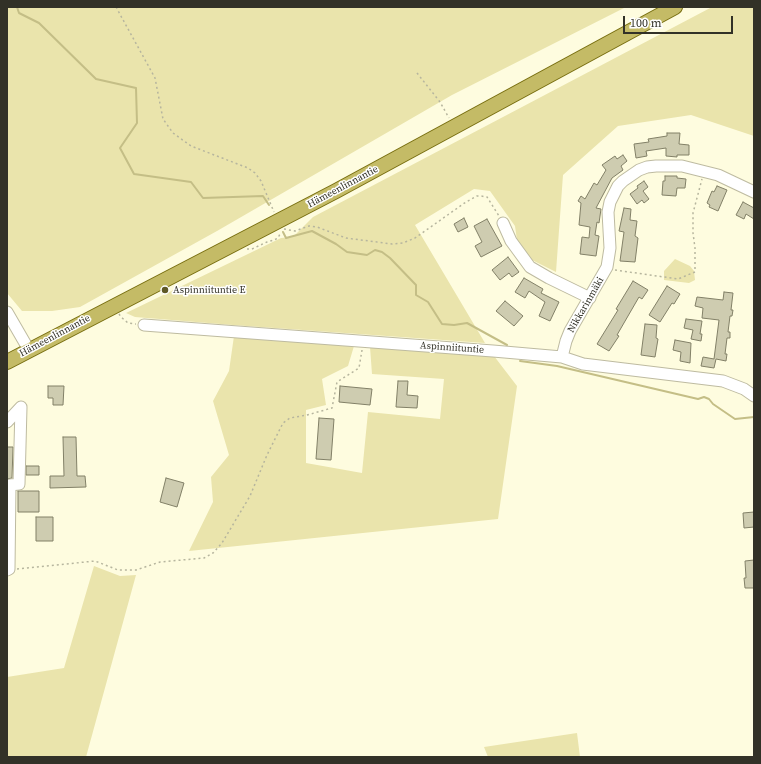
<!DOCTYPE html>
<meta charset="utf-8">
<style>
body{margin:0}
#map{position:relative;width:761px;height:764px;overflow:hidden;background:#fefcdf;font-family:"Source Serif 4",serif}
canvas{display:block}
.frame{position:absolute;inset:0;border:8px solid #323127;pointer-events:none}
.scale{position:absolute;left:623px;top:16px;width:110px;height:18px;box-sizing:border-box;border:2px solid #323127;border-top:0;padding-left:5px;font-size:12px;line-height:14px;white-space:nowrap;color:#323127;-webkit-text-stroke:3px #fff;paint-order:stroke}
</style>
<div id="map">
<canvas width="761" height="764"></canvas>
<div class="frame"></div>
<div class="scale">100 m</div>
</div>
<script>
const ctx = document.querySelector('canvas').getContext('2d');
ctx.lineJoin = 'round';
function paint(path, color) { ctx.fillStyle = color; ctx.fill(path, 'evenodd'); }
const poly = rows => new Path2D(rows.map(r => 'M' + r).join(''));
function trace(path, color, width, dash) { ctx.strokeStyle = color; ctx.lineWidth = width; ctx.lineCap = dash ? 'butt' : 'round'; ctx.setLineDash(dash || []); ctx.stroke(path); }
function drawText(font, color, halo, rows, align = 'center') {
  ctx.font = font + ' "Source Serif 4",serif'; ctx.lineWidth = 3; ctx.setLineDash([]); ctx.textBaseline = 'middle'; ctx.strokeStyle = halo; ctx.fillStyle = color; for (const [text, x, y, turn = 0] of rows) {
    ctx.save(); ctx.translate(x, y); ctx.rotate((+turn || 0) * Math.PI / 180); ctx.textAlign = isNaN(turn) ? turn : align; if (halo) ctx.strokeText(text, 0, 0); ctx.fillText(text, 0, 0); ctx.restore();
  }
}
const green = poly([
 [7,7,626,7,452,95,217,231,80,307,52,311,22,311,7,293],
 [712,7,754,7,754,136,691,115,618,126,563,175,556,272,528,258,517,240,515,226,490,191,474,189,415,225,485,343,233,325,135,317,126,313,281,238,293,237,313,217],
 [675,259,690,266,694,271,695,280,689,283,664,280,664,271],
 [234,336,354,346,348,366,322,379,326,405,306,410,306,463,362,473,368,412,440,419,444,379,372,374,370,347,494,356,517,386,498,519,189,551,213,502,211,477,229,455,213,401,229,371],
 [94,566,120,576,136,575,86,757,7,757,7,677,64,668],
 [577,733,580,757,488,757,484,747]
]);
const stream = poly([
 [17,7,19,13,39,23,96,79,136,88,137,123,120,148,134,174,191,182,203,198,263,196,269,205],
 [283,232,286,238,312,231,336,244,347,252,367,255,375,250,382,252,390,258,416,285,416,295,428,302,442,324,454,325,467,323,507,345],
 [520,361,557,366,698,399,704,397,709,399,713,404,735,419,754,417]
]);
const building = poly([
 [667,133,680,133,679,144,689,145,689,155,677,155,677,157,666,156,666,148,646,151,647,156,636,158,634,144,649,142,648,139,667,136,667,133],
 [623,155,627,161,621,166,623,170,612,178,596,208,601,209,599,223,597,222,595,235,599,236,596,256,580,254,582,237,589,238,590,227,579,225,581,203,578,201,581,196,585,199,594,183,597,185,606,170,602,165,615,156,617,159,623,155],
 [665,176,677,176,677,178,686,179,685,188,677,188,676,196,662,195,663,181,665,181,665,176],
 [644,181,648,187,643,191,649,199,644,203,642,200,637,204,630,194,638,188,637,186,644,181],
 [717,186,727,190,718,211,709,207,710,205,707,203,712,191,714,192,717,186],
 [743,202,754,208,754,219,746,214,744,219,736,215,743,202],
 [624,208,631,209,630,220,637,221,635,236,638,238,635,262,620,261,624,232,619,231,624,208],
 [464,218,468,227,458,232,454,224,464,218],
 [487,219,502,246,481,257,475,246,482,242,474,226,487,219],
 [508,257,519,272,512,277,509,273,500,280,492,270,508,257],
 [524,278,543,289,541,293,559,302,550,321,539,316,545,302,529,291,525,298,515,292,524,278],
 [633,281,648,290,642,299,639,297,617,335,619,336,609,351,597,344,618,310,616,309,633,281],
 [667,286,680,294,674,304,672,303,660,322,649,315,667,286],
 [724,292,733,293,731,310,733,310,732,316,730,316,728,332,730,332,730,338,727,338,725,354,727,354,726,361,716,359,714,368,701,366,703,357,714,359,719,320,702,318,703,308,695,306,697,297,723,300,724,292],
 [505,301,523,316,514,326,496,311,505,301],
 [686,319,702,321,700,334,702,334,701,341,691,339,693,330,684,328,686,319],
 [645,324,657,325,656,338,658,339,655,357,641,355,645,324],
 [675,340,691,343,690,363,680,361,681,352,673,350,675,340],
 [398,381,408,381,407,395,418,396,417,408,396,407,398,381],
 [48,386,64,386,63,405,53,405,53,398,48,398,48,386],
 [340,386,372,389,370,405,339,402,340,386],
 [319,418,334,419,331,460,316,459,319,418],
 [63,437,76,437,77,476,85,476,86,487,50,488,50,476,64,476,63,437],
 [7,447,13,447,12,478,7,479,7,447],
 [26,466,39,466,39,475,26,475,26,466],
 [166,478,184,483,177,507,160,502,166,478],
 [18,491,39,491,39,512,18,512,18,491],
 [754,512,754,527,744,528,743,513,754,512],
 [36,517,53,517,53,541,36,541,36,517],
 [754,560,754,588,745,588,744,578,746,578,745,561,754,560]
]);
const path = poly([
 [116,7,155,78,163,119,173,133,191,146,248,168,255,173,261,181,274,212],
 [417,73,440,102,449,118],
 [284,229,295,231,309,226,317,227,346,238,392,244,403,243,415,238,466,202,477,196,481,196,487,197,499,216],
 [247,249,252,249,267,242,274,240,278,238,281,232],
 [615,270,678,279,695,272,695,248,693,233,693,213,702,179],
 [119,314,121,317,128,323,136,324],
 [17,569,95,561,118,570,136,570,160,562,204,558,213,553,222,543,250,496,267,455,283,423,290,418,307,415,332,408,337,382,359,368,362,350]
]);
const minor = poly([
 [503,223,511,241,530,267,549,278,590,298],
 [7,312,29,350],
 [144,325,493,351,562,357,583,364,723,381,744,389,754,396],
 [562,357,566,341,570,331,607,267,610,248,608,212,610,202,618,186,623,181,639,170,647,167,656,166,682,166,718,175,754,192],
 [7,422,21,407],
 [7,570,9,569,10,485,19,484,21,407]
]);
const major = poly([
 [7,362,336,191,675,7]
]);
const markers = [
 [165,290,4,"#5e5825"]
];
const streetNames = [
 ["Hämeenlinnantie",343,187,-28],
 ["Nikkarinmäki",586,305,-60],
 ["Hämeenlinnantie",55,336,-28],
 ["Aspinniituntie",452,348,4]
];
const poiNames = [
 ["Aspinniituntie E",173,290]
];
paint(green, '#eae4ac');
trace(stream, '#c4be86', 2);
paint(building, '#ceccb0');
trace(building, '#828067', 1);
trace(minor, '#bebba1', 13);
trace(major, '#776d0e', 16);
trace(path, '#b6b59e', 1.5, [2, 3]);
trace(minor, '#fff', 11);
trace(major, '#c4bb66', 14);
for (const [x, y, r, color] of markers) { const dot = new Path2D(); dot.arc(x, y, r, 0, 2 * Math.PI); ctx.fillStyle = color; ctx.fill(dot); trace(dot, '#fff', 1.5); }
drawText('10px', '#323127', '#fff', streetNames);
drawText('10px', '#323127', '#fff', poiNames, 'left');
</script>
